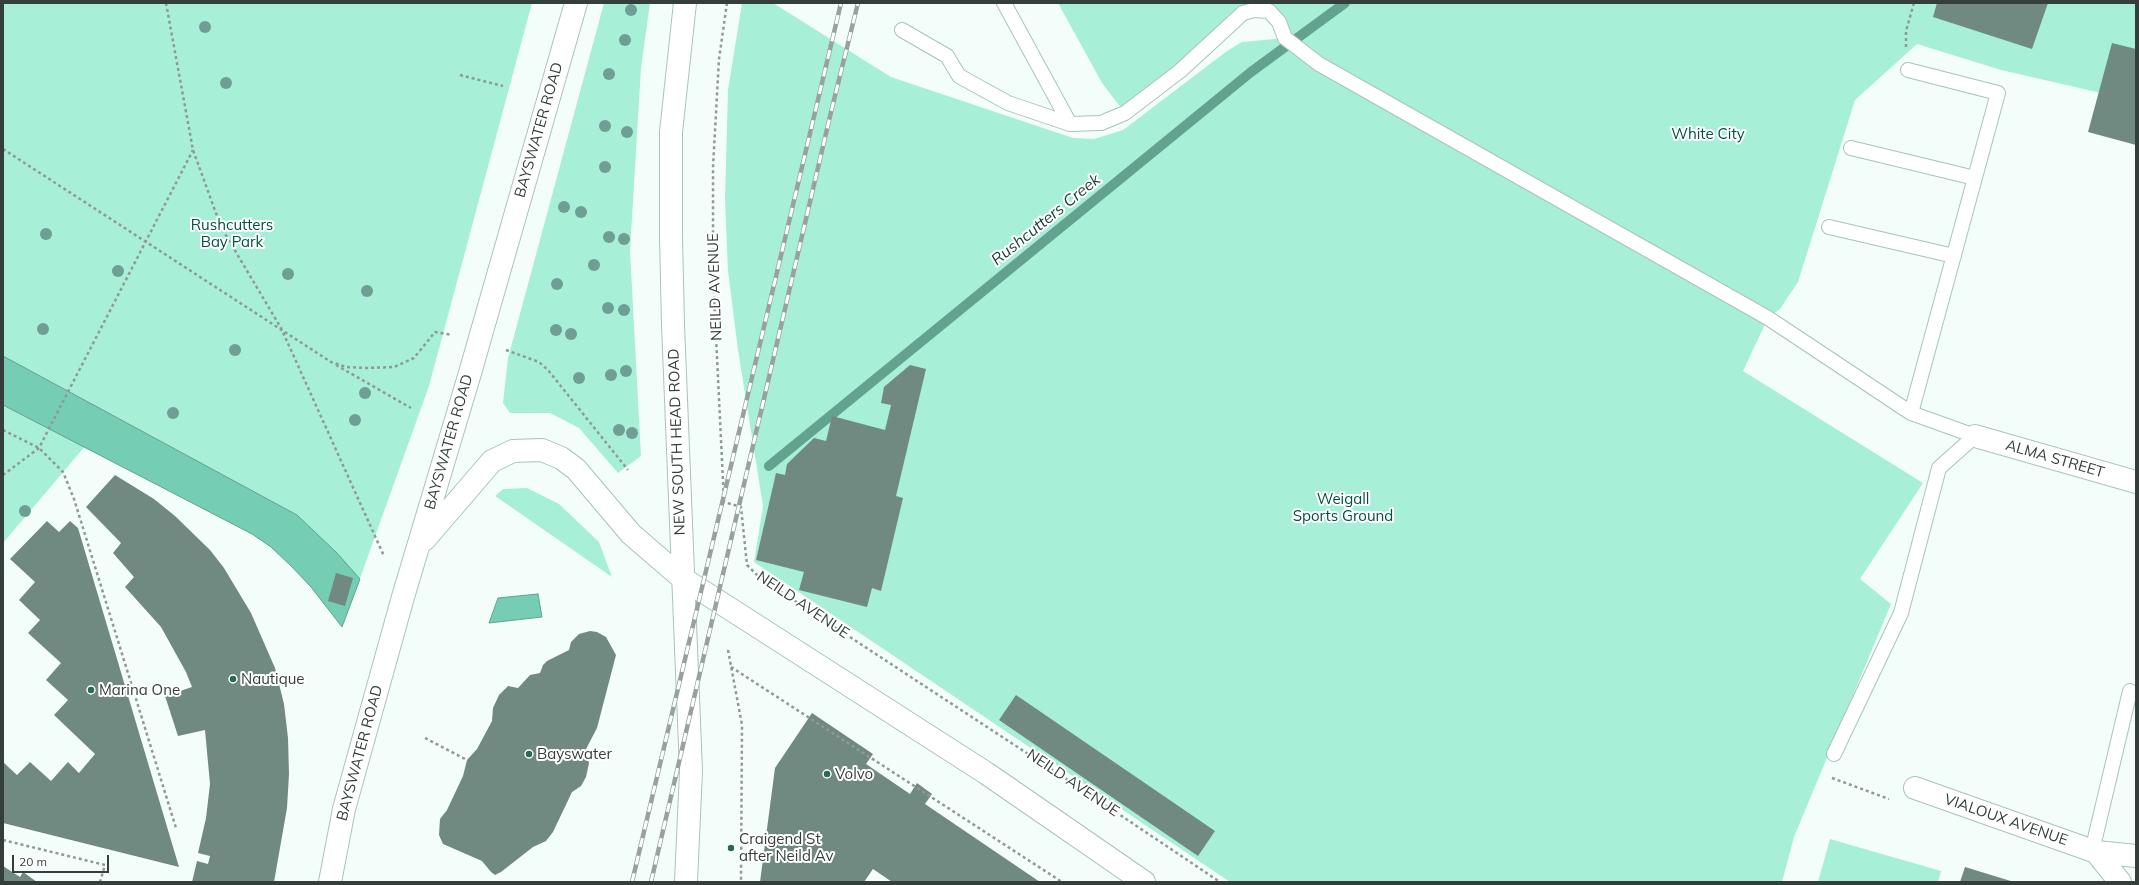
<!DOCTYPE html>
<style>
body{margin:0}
#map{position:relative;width:2139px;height:885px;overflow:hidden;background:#f3fefa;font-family:Mulish,sans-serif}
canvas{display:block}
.frame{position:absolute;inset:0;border:4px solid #343f3b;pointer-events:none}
.scale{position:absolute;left:12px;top:855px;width:97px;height:18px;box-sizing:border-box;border:2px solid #343f3b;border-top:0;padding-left:5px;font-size:12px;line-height:14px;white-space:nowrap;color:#343f3b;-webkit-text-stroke:3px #fff;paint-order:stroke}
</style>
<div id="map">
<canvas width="2139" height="885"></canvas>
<div class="frame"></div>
<div class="scale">20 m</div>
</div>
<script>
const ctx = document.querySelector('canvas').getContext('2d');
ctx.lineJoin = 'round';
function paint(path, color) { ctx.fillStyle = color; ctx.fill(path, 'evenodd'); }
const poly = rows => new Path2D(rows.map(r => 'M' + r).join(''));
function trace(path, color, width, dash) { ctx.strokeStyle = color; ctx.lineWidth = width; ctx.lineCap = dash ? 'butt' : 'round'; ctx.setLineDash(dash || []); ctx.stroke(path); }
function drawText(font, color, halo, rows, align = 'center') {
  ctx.font = font + ' Mulish,sans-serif'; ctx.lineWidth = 4; ctx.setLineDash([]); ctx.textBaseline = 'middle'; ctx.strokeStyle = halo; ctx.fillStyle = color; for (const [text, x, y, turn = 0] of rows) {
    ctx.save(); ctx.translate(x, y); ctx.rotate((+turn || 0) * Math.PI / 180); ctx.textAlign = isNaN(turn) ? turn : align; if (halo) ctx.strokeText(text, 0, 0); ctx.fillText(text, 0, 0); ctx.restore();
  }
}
const green = poly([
 [3,3,532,3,429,386,349,609,292,533,86,445,3,543],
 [604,3,650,3,641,68,630,251,641,456,618,473,579,428,550,413,510,413,503,403,508,358],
 [742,3,773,3,891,77,1073,138,1094,139,1123,130,1227,51,1242,42,1285,38,1279,22,1254,10,1125,113,1102,83,1058,3,2136,3,2136,101,2001,70,1917,44,1855,100,1798,282,1780,309,1768,318,1743,371,1923,483,1860,579,1891,604,1794,837,1782,882,1230,882,754,562,763,506,738,350,728,271,725,200,728,90],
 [527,488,559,504,599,542,612,577,495,496,503,489],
 [1830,839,1941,871,1938,882,1818,882]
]);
const water = poly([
 [3,356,297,515,337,553,360,579,342,627,311,587,292,567,271,547,252,534,3,405,3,356],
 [538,594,542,617,489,623,498,598,538,594]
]);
const stream = poly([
 [769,466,1251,72,1345,3]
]);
const building = poly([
 [1937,3,2048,3,2032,49,1933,17],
 [2112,43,2136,49,2136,145,2088,132],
 [910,365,926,369,896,496,903,498,881,591,872,588,867,607,799,590,804,572,756,560,776,473,785,475,787,464,814,438,826,441,832,416,885,430,891,405,881,403,884,387],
 [115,475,154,499,175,516,210,550,224,568,251,613,275,668,284,704,288,738,289,774,287,808,274,882,192,882,197,861,208,864,210,856,198,853,206,818,210,784,205,730,178,736,165,696,192,687,186,672,161,627,125,587,134,577,113,553,121,543,86,507],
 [47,521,59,532,70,521,78,528,179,867,3,823,3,762,17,775,30,762,51,781,68,762,79,773,95,754,54,715,68,700,46,680,61,663,28,633,40,620,19,600,35,582,10,559],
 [336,573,353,578,345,606,328,601],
 [590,631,597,632,606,637,616,655,597,728,585,751,589,763,586,777,581,786,572,792,553,832,546,841,533,847,501,872,495,875,491,872,482,861,443,844,439,835,440,819,447,810,463,776,467,760,477,749,492,721,493,708,499,695,508,686,518,688,530,675,540,673,543,665,547,661,569,650,571,642,579,634],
 [1016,695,1215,831,1198,856,999,720],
 [812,713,873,754,866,764,910,794,917,783,932,794,925,804,1040,882,892,882,873,869,864,882,760,882,775,768],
 [3,866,20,877,23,872,37,882,3,882],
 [1965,867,2014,882,1960,882]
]);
const path = poly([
 [166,3,193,150,221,227,281,328,384,556],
 [727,3,719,59,713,167,713,275,724,502,741,507,747,565,760,578,1083,790,1220,882],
 [1906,47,1906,31,1914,3],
 [460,75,503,86],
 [3,149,331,362,346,367,365,368,394,367,414,358,435,332,452,335],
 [506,350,539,362,548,370,628,470],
 [336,365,411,408],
 [3,430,39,448,63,472,74,499,176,828],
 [3,475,39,448,193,150],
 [728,650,742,725,741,882],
 [731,667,1062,882],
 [425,738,467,760],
 [1832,778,1889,799],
 [3,840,105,865,100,882]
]);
const service = poly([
 [1004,3,1070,124],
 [902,30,947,56,959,76,1008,103,1070,124,1101,123,1125,113,1180,71,1243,13,1254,10,1269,11,1279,22,1285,38,1319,64,1768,318,1911,413,1975,436,1939,468,1901,613,1834,754],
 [1908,70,1998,93,1911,413],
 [1851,148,1975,178],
 [1829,227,1954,256],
 [2092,851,2130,691]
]);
const minor = poly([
 [1975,436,2136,482],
 [1915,788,2096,852,2136,856],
 [2096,852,2120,882]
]);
const secondary = poly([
 [682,578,986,773,1144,882]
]);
const primary = poly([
 [685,3,671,132,671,236,673,325,691,771,686,882],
 [425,539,492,461,513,451,542,450,561,458,576,469,631,534,682,578],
 [330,882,344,809,403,597,470,373,576,3]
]);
const rail = poly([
 [632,882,841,3],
 [651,882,831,112,858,3]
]);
const trees = [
 [631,10],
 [205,27],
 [625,40],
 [609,74],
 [226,83],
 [605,126],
 [627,132],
 [605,167],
 [564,207],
 [581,212],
 [46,234],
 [609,237],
 [624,239],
 [594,265],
 [118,271],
 [288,274],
 [557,284],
 [367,291],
 [608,308],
 [624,310],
 [43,329],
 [556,330],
 [571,334],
 [235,350],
 [626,371],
 [611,375],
 [579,378],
 [365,393],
 [173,413],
 [355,420],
 [619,430],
 [632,433],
 [25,511]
];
const markers = [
 [233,679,4,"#296958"],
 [91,690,4,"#296958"],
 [529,754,4,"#296958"],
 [827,774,4,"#296958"],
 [731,848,4,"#296958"]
];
const streetNames = [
 ["BAYSWATER ROAD",539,130,-74],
 ["NEILD AVENUE",715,287,-92],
 ["BAYSWATER ROAD",449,442,-74],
 ["NEW SOUTH HEAD ROAD",677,442,-92],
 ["ALMA STREET",2055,459,16],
 ["NEILD AVENUE",803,605,34],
 ["BAYSWATER ROAD",360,753,-75],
 ["NEILD AVENUE",1073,783,34],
 ["VIALOUX AVENUE",2006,820,19]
];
const parkNames = [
 ["White City",1708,134],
 ["Rushcutters",232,225],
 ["Bay Park",232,242],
 ["Weigall",1343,499],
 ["Sports Ground",1343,516]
];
const poiNames = [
 ["Nautique",241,679],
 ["Marina One",99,690],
 ["Bayswater",537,754],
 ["Volvo",835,774],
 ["Craigend St",739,839],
 ["after Neild Av",739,856]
];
const waterNames = [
 ["Rushcutters Creek",1046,220,-39]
];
paint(green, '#a8efd8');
paint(water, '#75cdb3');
trace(water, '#62a28f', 1);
trace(stream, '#62a28f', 10);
paint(building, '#708981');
trace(service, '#a9c3ba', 16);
trace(minor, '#a9c3ba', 24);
trace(secondary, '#a9c3ba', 24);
trace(primary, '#a9c3ba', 24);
trace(path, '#8f9a96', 2.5, [3, 3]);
trace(service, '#fff', 14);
trace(minor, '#fff', 22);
trace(secondary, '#fff', 22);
trace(primary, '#fff', 22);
trace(rail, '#97a29e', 4.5);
trace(rail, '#fff', 3, [9]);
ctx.fillStyle = '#6e9f94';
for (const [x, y] of trees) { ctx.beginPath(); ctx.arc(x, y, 6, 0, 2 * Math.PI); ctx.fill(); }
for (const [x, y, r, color] of markers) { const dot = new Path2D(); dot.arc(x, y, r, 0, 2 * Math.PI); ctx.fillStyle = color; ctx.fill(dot); trace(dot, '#fff', 1.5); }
drawText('15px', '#343f3b', '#fff', streetNames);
drawText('15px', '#015140', '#fff', parkNames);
drawText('15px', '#343f3b', '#fff', poiNames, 'left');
drawText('italic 16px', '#143d32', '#fff', waterNames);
</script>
